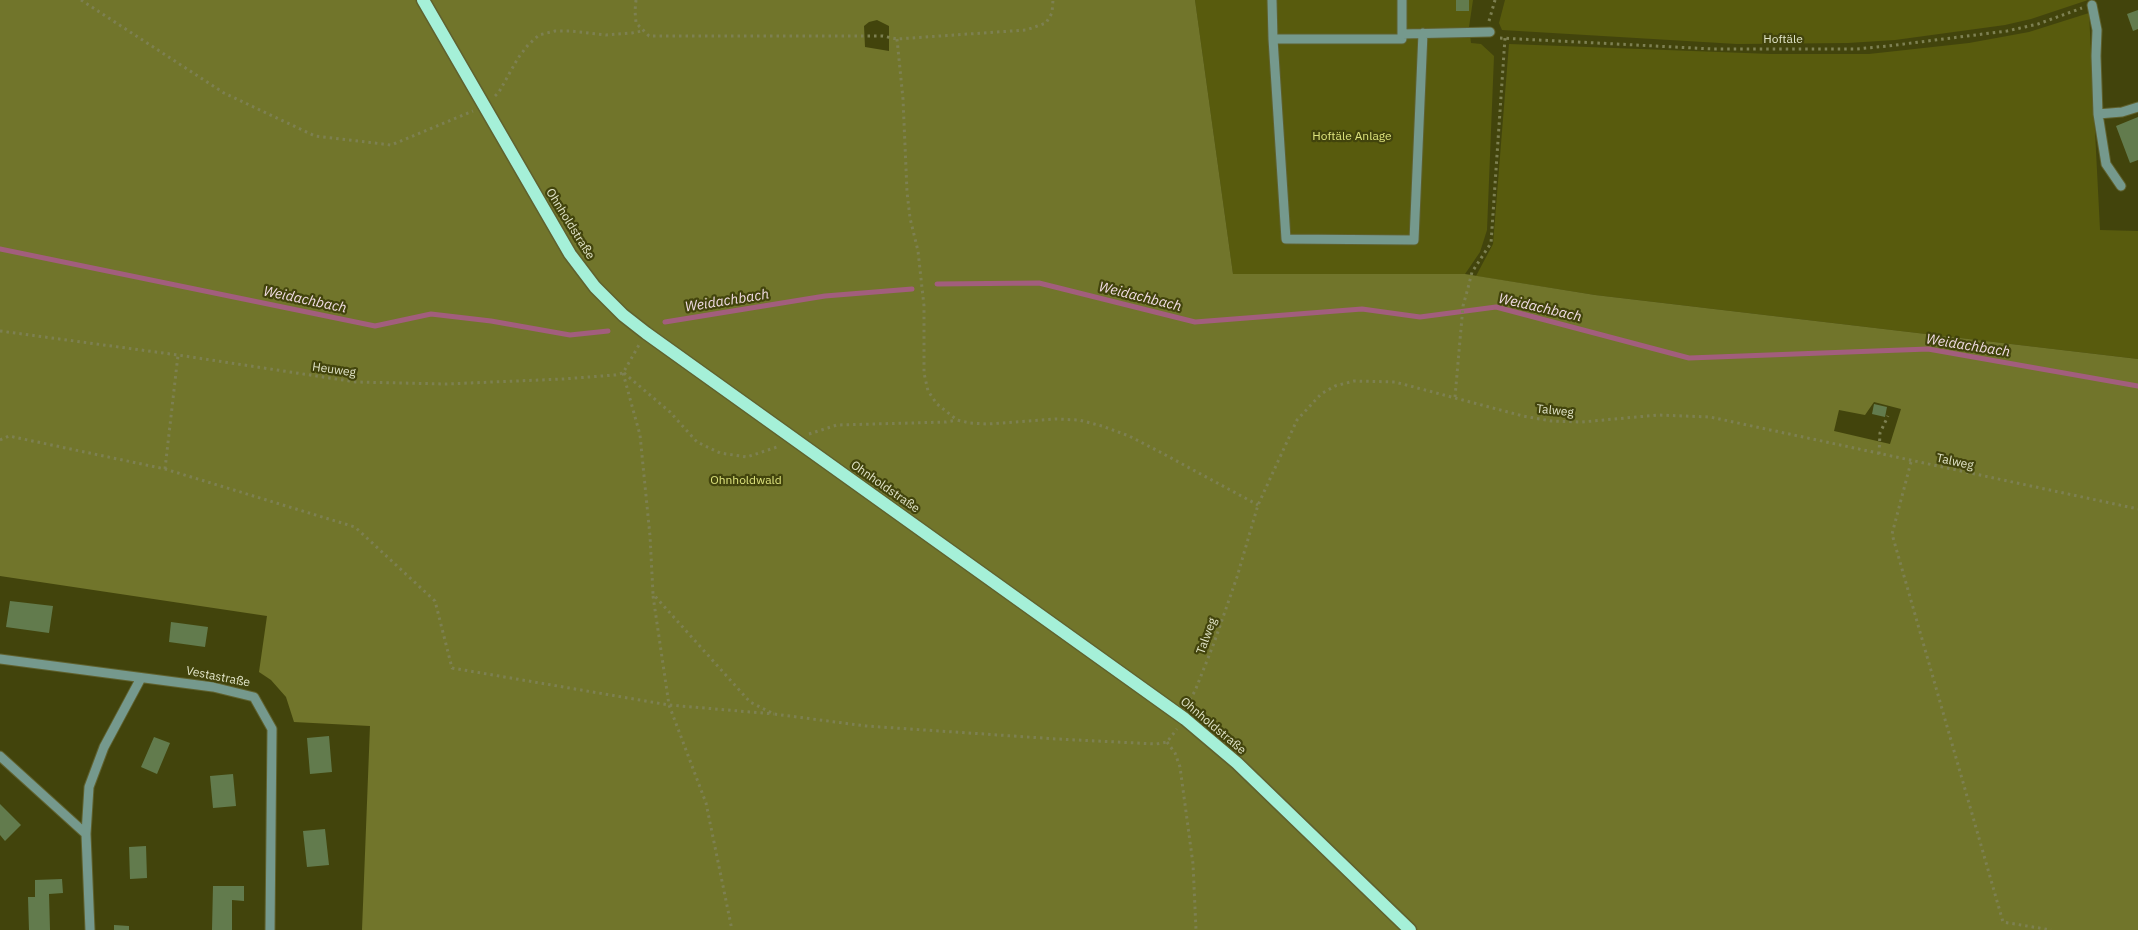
<!DOCTYPE html>
<meta charset="utf-8">
<style>
body{margin:0}
canvas{display:block;background:#42440c}
</style>
<canvas width="2138" height="930"></canvas>
<script>
const ctx = document.querySelector('canvas').getContext('2d');
ctx.lineJoin = 'round';
function paint(path, color) { ctx.fillStyle = color; ctx.fill(path, 'evenodd'); }
const poly = rows => new Path2D(rows.map(r => 'M' + r).join(''));
function trace(path, color, width, dash) { ctx.strokeStyle = color; ctx.lineWidth = width; ctx.lineCap = dash ? 'butt' : 'round'; ctx.setLineDash(dash || []); ctx.stroke(path); }
function drawText(font, color, halo, rows, align = 'center') {
  ctx.font = font + ' "IBM Plex Sans",sans-serif'; ctx.lineWidth = 4.5; ctx.setLineDash([]); ctx.textBaseline = 'middle'; ctx.strokeStyle = halo; ctx.fillStyle = color; for (const [text, x, y, turn = 0] of rows) {
    ctx.save(); ctx.translate(x, y); ctx.rotate((+turn || 0) * Math.PI / 180); ctx.textAlign = isNaN(turn) ? turn : align; if (halo) ctx.strokeText(text, 0, 0); ctx.fillText(text, 0, 0); ctx.restore();
  }
}
const green = poly([
 [1195,0,1473,0,1469,27,1471,43,1481,44,1494,56,1487,230,1480,252,1465,274,1233,274],
 [1505,0,2088,0,2031,19,2005,25,1895,40,1848,43,1737,44,1502,30,1499,23],
 [2089,13,2100,230,2138,231,2138,359,1595,295,1476,276,1493,244,1509,44,1771,54,1869,54,1969,43,2029,32]
]);
const forest = poly([
 [0,0,1195,0,1233,274,1465,274,1595,295,2138,359,2138,930,362,930,370,726,294,722,286,697,271,680,259,672,267,616,0,576],
 [877,20,889,26,889,51,865,47,864,26,869,22],
 [1874,402,1901,409,1890,444,1834,431,1839,410,1865,415]
]);
const stream = poly([
 [0,249,375,326,431,314,491,321,570,335,608,331],
 [937,284,1039,283,1195,322,1362,309,1420,317,1496,307,1689,358,1928,349,2138,386],
 [665,322,825,296,912,289]
]);
const building = poly([
 [1456,0,1469,0,1469,11,1456,11],
 [2138,10,2138,29,2133,31,2127,14],
 [2138,117,2138,160,2130,163,2116,126],
 [1874,404,1887,407,1885,417,1872,414],
 [10,601,53,606,49,633,6,627],
 [171,622,208,627,205,647,169,642],
 [329,736,332,772,310,774,307,738],
 [154,737,170,743,157,774,141,767],
 [233,774,236,806,213,808,210,776],
 [0,804,21,825,5,841,0,835],
 [325,829,329,865,307,867,303,831],
 [146,846,147,878,130,879,129,847],
 [62,879,63,893,49,894,50,930,29,930,28,897,35,897,35,880],
 [213,886,244,886,244,901,232,900,232,930,212,930],
 [114,925,129,926,129,930,114,930]
]);
const path = poly([
 [81,0,224,93,315,136,391,145,473,111],
 [636,0,635,11,636,23,649,36,883,36,897,39,1026,30,1046,23,1052,13,1053,0],
 [1489,21,1495,0],
 [1500,38,1713,49,1856,49,1888,46,2007,31,2038,24,2082,8],
 [897,39,903,99,907,192,910,218,918,251,924,306,924,373,928,391,937,404,957,420,970,423,988,424,1055,419,1079,420,1102,426,1129,436,1160,452,1258,505],
 [495,96,499,92,518,58,528,45,539,35,555,31,570,31,606,35,632,33,642,31],
 [0,331,178,355,356,382,446,384,563,379,615,375,623,373,639,345],
 [623,373,640,435,650,536,653,594,750,702,774,714,866,726,1057,739,1156,744,1167,742,1177,729],
 [624,373,670,412,697,442,720,453,747,457,780,446],
 [1455,397,1463,306,1468,288,1472,272,1491,243,1505,38],
 [809,434,837,425,946,422,957,420],
 [0,440,9,436,165,469,355,527,435,601,452,668,669,705,774,714],
 [1879,454,1880,433,1888,416],
 [1911,462,1892,534,2003,922,2051,930],
 [165,469,178,355],
 [653,596,669,705,706,803,732,930],
 [1186,705,1195,691,1214,643,1237,577,1258,505,1297,420,1321,394,1335,386,1354,381,1395,382,1523,416,1551,421,1582,422,1658,415,1710,417,2138,509],
 [1167,742,1175,753,1180,767,1193,864,1196,930]
]);
const minor = poly([
 [1272,0,1273,39,1286,239,1414,240,1423,33],
 [2092,5,2097,30,2096,56,2098,114,2106,164,2121,186],
 [1402,34,1490,32],
 [1273,39,1402,39,1402,0],
 [2098,114,2122,112,2138,107],
 [0,659,213,687,254,697,272,729,270,930],
 [0,756,86,834,90,930],
 [86,834,89,787,104,747,141,678]
]);
const major = poly([
 [423,0,570,254,595,287,623,315,646,333,1185,719,1237,763,1410,930]
]);
const streetNames = [
 ["Hoftäle",1783,40],
 ["Ohnholdstraße",570,224,58],
 ["Heuweg",334,370,8],
 ["Talweg",1555,411,6],
 ["Talweg",1955,462,12],
 ["Ohnholdstraße",885,487,35],
 ["Talweg",1207,636,-70],
 ["Vestastraße",218,677,11],
 ["Ohnholdstraße",1213,726,40]
];
const parkNames = [
 ["Hoftäle Anlage",1352,137],
 ["Ohnholdwald",746,481]
];
const waterNames = [
 ["Weidachbach",1140,297,14],
 ["Weidachbach",305,300,12],
 ["Weidachbach",727,301,-9],
 ["Weidachbach",1540,308,13],
 ["Weidachbach",1968,346,9]
];
paint(green, '#585b0d');
paint(forest, '#71752b');
trace(stream, '#a25e7d', 5);
paint(building, '#627b4d');
trace(minor, '#5f612e', 11);
trace(major, '#5f612e', 15);
trace(path, '#7d8052', 3, [2.5, 4]);
trace(minor, '#75998d', 9);
trace(major, '#a5f0d8', 12);
drawText('12px', '#e1e4c8', '#42440c', streetNames);
drawText('12px', '#dde37d', '#42440c', parkNames);
drawText('italic 14px', '#f2dde5', '#42440c', waterNames);
</script>
